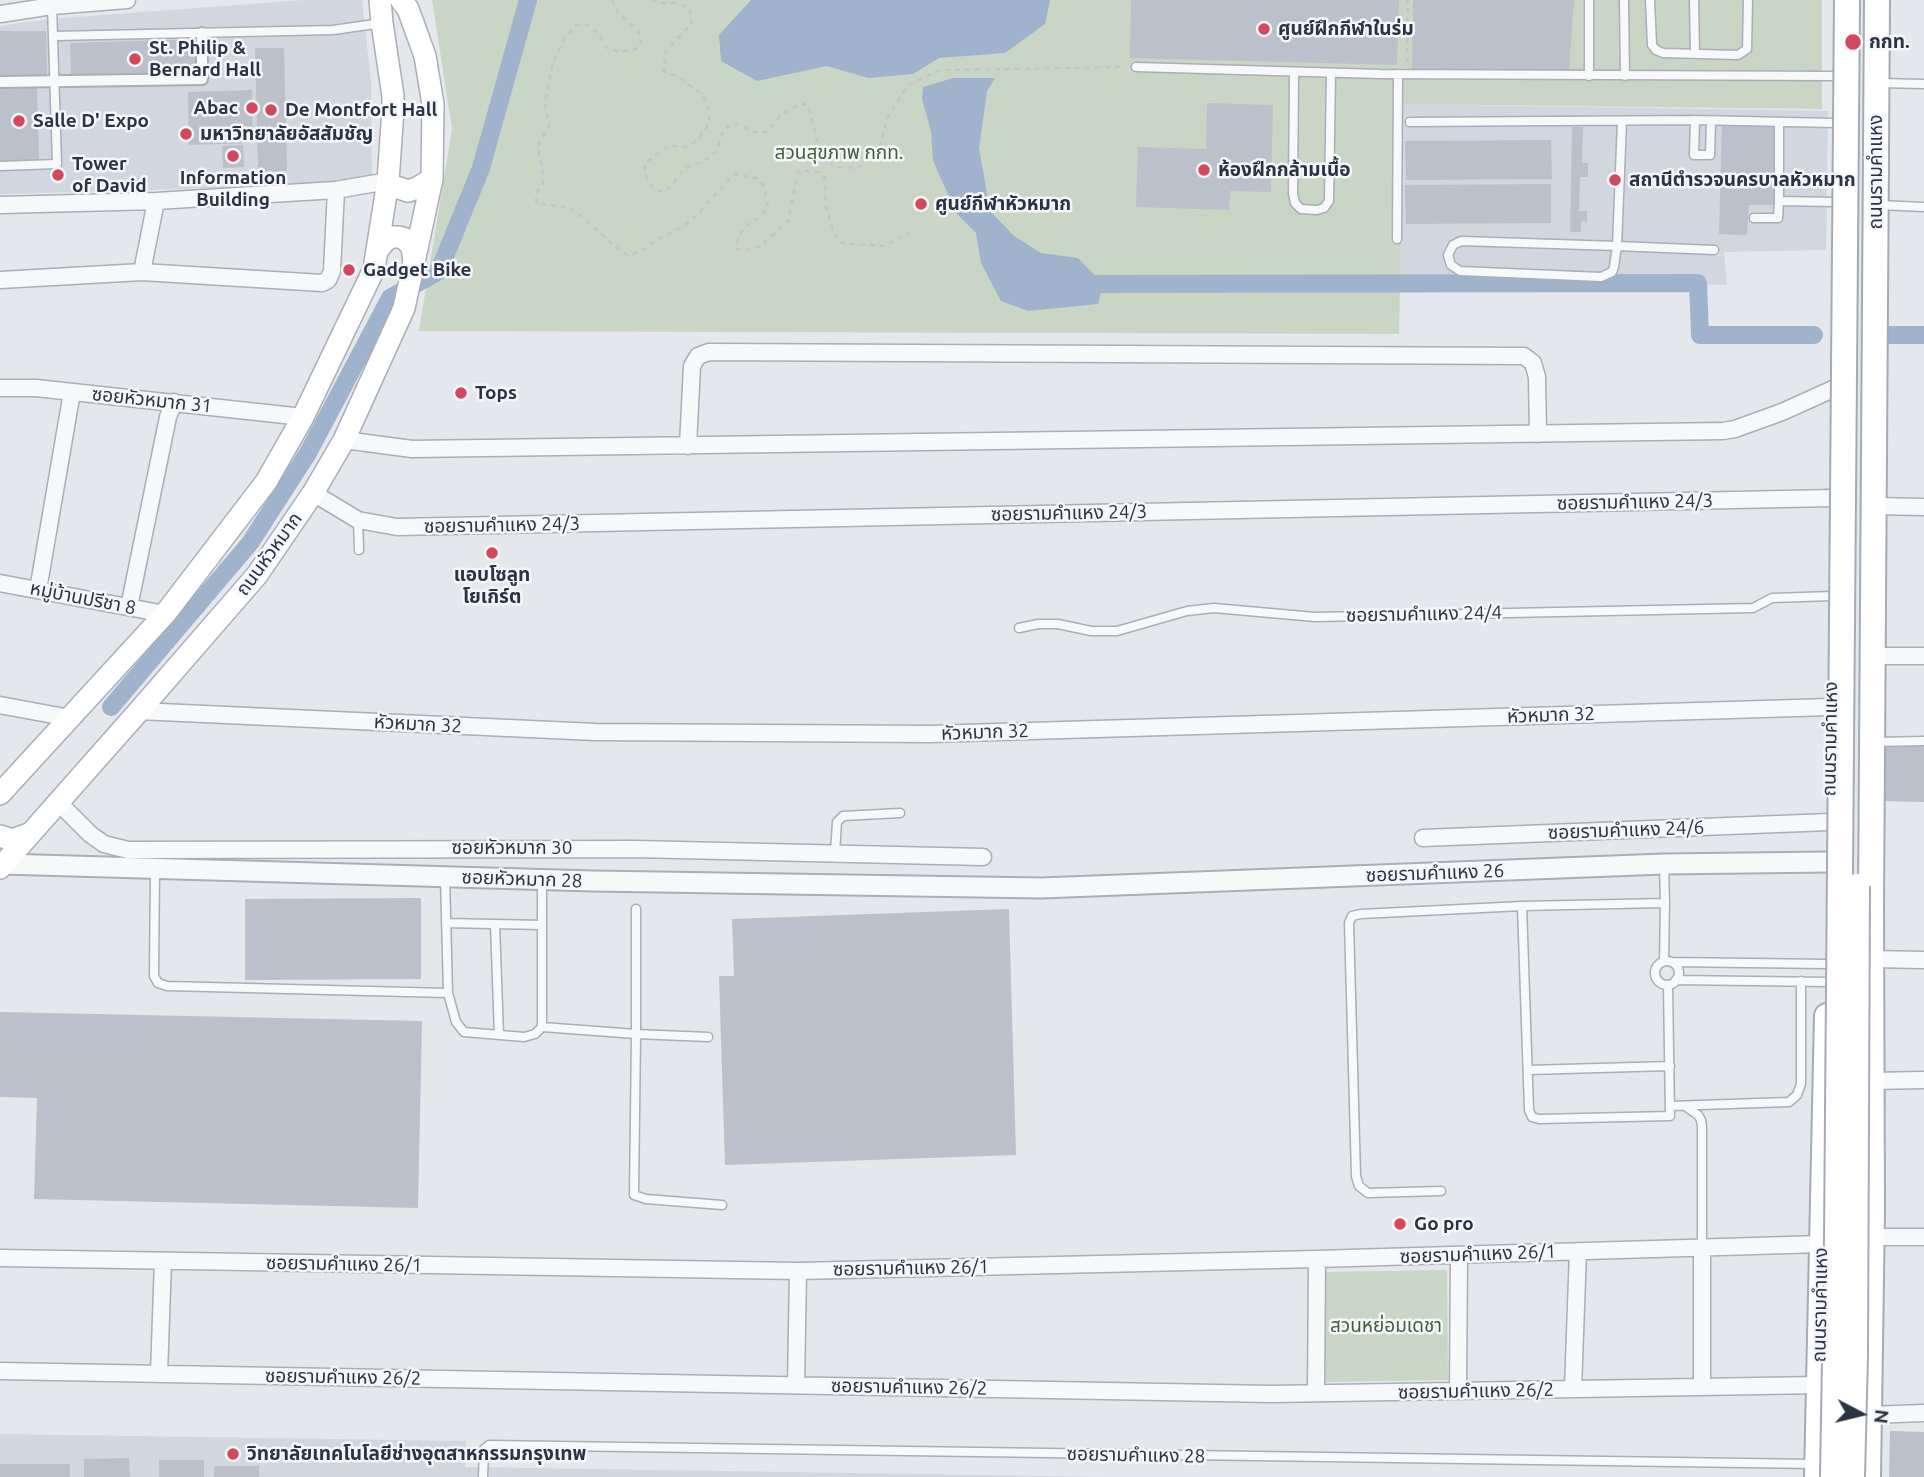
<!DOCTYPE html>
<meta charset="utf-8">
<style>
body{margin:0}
#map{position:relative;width:1924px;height:1477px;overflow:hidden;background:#e4e7ec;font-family:Ubuntu,sans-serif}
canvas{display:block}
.north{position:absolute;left:1826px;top:1379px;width:70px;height:70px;-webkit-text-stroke:5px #f4f6f9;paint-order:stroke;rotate:97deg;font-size:19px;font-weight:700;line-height:28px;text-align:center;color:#2b3445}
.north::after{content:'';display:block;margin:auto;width:24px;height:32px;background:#2b3445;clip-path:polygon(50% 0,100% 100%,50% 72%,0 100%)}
</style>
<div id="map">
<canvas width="1924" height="1477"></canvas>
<div class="north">N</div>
</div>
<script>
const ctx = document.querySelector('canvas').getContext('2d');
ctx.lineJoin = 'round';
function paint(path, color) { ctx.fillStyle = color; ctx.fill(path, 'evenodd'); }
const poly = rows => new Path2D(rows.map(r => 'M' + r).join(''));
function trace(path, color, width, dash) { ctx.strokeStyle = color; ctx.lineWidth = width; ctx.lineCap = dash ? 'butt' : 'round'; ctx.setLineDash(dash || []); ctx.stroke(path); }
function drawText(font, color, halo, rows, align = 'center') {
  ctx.font = font + ' Ubuntu,"Noto Sans Thai",sans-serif'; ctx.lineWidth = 5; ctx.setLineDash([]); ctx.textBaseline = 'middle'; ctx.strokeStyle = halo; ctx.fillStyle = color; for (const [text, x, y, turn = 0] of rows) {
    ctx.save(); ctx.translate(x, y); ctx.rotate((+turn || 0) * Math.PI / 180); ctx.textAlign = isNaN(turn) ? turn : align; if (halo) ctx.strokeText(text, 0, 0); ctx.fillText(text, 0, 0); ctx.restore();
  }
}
const built = poly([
 [304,0,362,0,371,83,372,184,0,194,0,26,49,19],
 [1404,104,1828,111,1826,250,1724,252,1727,285,1400,278],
 [0,1434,466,1441,465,1467,1108,1477,0,1477]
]);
const green = poly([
 [432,0,1822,0,1822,109,1404,104,1399,334,419,331,452,129],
 [1447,1270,1448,1380,1326,1382,1324,1272]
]);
const water = poly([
 [751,0,1050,0,1045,24,1005,53,939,58,913,74,868,78,827,66,757,81,721,61,719,35],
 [953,78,995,78,987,91,979,148,990,211,1014,236,1041,253,1078,258,1103,284,1098,304,1028,311,1001,301,981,263,976,233,956,213,933,160,931,131,922,99,923,87]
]);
const canal = poly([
 [1079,284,1698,283,1700,335,1814,335],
 [1885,335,1924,335],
 [111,707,250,543,308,453,390,298,439,271,481,168,528,0]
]);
const building = poly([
 [1131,0,1399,0,1397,65,1130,58],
 [1413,0,1574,0,1569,70,1412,70],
 [0,31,46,31,47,76,0,77],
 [200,39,201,76,71,79,70,43],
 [255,48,284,48,287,171,258,172],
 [37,82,39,160,0,161,0,83],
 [252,90,253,143,189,145,188,92],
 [1207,103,1273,105,1271,192,1230,191,1229,210,1136,207,1138,147,1206,149],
 [1722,123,1776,124,1775,205,1749,205,1747,235,1719,234],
 [1572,127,1583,127,1582,163,1588,163,1588,177,1580,177,1579,211,1587,211,1587,222,1581,221,1581,232,1570,232],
 [1551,140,1552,179,1406,180,1405,141],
 [243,145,244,167,223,168,222,146],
 [1551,184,1551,223,1406,224,1405,185],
 [1883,746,1924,746,1924,802,1883,801],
 [421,898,421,979,245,980,245,899],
 [1009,909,1016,1155,725,1165,719,976,734,976,732,919],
 [0,1012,422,1021,418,1208,34,1199,37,1098,0,1097],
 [1890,1431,1924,1432,1924,1477,1889,1477],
 [129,1458,130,1477,84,1477,84,1459],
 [159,1460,204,1460,204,1477,159,1477],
 [0,1464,70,1464,70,1477,0,1477],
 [214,1466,259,1466,259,1477,214,1477]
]);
const path = poly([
 [612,0,619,14,638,30,641,41,640,46,636,49,628,51,617,51,607,48,599,34,587,25,577,25,565,38,553,62,545,102,549,126,539,143,539,159,542,165,543,184,538,190,536,199,537,204,569,207,580,215,618,249,629,256,644,249,655,241,682,227,692,220,734,174,744,176,756,178,763,185,768,202,765,211,757,219,744,227,737,242,736,249,746,250,759,247,788,221,798,172,806,171,819,172,825,178,826,207,835,236,841,243,884,246,908,233],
 [652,0,658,3,675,3,688,7,692,17,691,24,665,52,664,71,680,78,703,95,710,114,707,127,696,141,686,147,669,146,645,163,645,174,650,184,654,189,662,192,671,187,684,169,704,161,716,152,723,131,730,125,736,124,744,127,752,132,767,132,782,114,803,103,809,108,821,158,836,167,845,168,861,166,873,157,880,147,887,118,909,84,941,70,1126,67],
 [1407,63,1408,0]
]);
const service = poly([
 [1624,0,1625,76],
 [1650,0,1652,45,1656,50,1663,53,1738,55,1747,49,1748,0],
 [1694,0,1695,54],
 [54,36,333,30,382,23],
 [1136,67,1380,74,1835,76],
 [1294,72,1293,194,1295,203,1301,209,1317,210,1324,208,1329,201,1331,73],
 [1589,76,1589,0],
 [1880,83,1924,84],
 [1695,120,1694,155,1710,155,1711,121],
 [1622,121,1617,246,1614,267,1612,272,1601,277,1460,271,1451,265,1448,255,1453,245,1461,241,1617,246,1714,250],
 [1410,122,1695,120,1834,123],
 [1779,123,1779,201],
 [0,166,57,164,52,6],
 [1878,205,1924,207],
 [1754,218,1778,218,1779,201,1834,202],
 [1397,239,1398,74],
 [358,520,359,550],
 [1019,628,1038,624,1058,624,1091,631,1117,631,1187,611,1214,608,1315,617,1753,608,1772,598,1832,596],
 [1875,742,1924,741],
 [835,853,837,822,843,816,900,813],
 [1664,865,1665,903,1522,906,1529,1110,1532,1117,1539,1119,1670,1116,1668,985],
 [155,869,154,976,158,983,167,986,448,993],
 [445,877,448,993,456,1022,464,1032,524,1037,535,1034,542,1027,542,879],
 [446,923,542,925],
 [495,924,499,1035],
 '1655 973a12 12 0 1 1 24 0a12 12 0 1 1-24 0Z',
 [1664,961,1665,903],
 [1672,962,1827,964],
 [1676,980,1827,982],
 [542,1027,636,1034,636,909],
 [708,1037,636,1034,634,1195,646,1199,722,1205],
 [1528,1070,1670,1066],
 [1670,1106,1789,1102,1797,1095,1801,1084,1801,981],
 [1685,1106,1698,1115,1701,1120,1702,1127,1702,1247],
 [1441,1191,1368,1193,1359,1186,1356,1176,1349,923,1352,916,1361,914,1522,906],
 [483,1477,484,1449,489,1445,1814,1464]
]);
const pedestrian = poly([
 [0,82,202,79,202,33]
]);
const minor = poly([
 [0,14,52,6,127,0],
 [0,205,156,201,336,190,388,181],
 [142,272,322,283,328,280,332,271,336,190],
 [0,280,142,272,156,201],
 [0,388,36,388,303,417],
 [344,440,412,449,1723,431,1735,429,1782,412,1833,389],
 [688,446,692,366,698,356,709,352,1524,356,1533,363,1537,377,1538,434],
 [313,493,358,520,397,527,1833,498],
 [1874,506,1924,507],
 [0,583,165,614],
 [38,590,72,392],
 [129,607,168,417,174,402],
 [1873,656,1924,656],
 [0,705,70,718],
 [139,711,595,732,930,734,1830,707],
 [58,802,90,834,104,844,128,850,635,849,983,857],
 [1423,838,1829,822],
 [1871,959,1924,960],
 [1871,1081,1924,1080],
 [1871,1237,1924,1237],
 [0,1258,798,1271,1317,1259,1822,1244],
 [0,1371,1272,1394,1819,1385],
 [159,1374,163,1261],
 [796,1385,798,1271],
 [1702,1387,1702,1247],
 [1573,1389,1578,1251],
 [1458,1391,1459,1255],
 [1316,1393,1317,1259],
 [1869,1415,1924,1413]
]);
const tertiary = poly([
 [3,864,593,881,1041,888,1664,864,1828,862]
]);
const secondary = poly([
 [388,181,393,186,408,191,417,188,432,179],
 [377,251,385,241,391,237,399,237,405,239,412,247,414,262],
 [0,794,165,614,266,482,303,417,374,269,388,181,393,110,393,96,382,23,380,0],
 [0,836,12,840,31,833],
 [0,868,139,711,257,575,313,493,344,440,404,308,432,179,433,104,425,56,408,9,401,0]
]);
const primary = poly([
 [1817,1477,1827,1016],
 [1868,1477,1872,1211,1871,904,1877,0]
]);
const primaryBridge = poly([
 [1833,1477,1837,1239,1847,0],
 [1852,1477,1855,1355,1857,886]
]);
const markers = [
 [1264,29,7,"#d1495b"],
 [1853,42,9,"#d1495b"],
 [135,59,7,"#d1495b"],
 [252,108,7,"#d1495b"],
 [271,110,7,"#d1495b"],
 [19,121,7,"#d1495b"],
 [186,134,7,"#d1495b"],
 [233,156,7,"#d1495b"],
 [1204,170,7,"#d1495b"],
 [58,175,7,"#d1495b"],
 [1615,180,7,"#d1495b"],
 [921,204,7,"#d1495b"],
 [349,270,7,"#d1495b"],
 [461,393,7,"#d1495b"],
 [492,553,7,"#d1495b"],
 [1400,1224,7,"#d1495b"],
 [233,1454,7,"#d1495b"]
];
const poiNames = [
 ["ศูนย์ฝึกกีฬาในร่ม",1278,29],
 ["กกท.",1869,42],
 ["St. Philip &",149,48],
 ["Bernard Hall",149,70],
 ["Abac",238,108,"right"],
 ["De Montfort Hall",285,110],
 ["Salle D' Expo",33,121],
 ["มหาวิทยาลัยอัสสัมชัญ",200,134],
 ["Tower",72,164],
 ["of David",72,186],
 ["ห้องฝึกกล้ามเนื้อ",1218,170],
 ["Information",233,178,"center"],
 ["Building",233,200,"center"],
 ["สถานีตำรวจนครบาลหัวหมาก",1629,180],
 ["ศูนย์กีฬาหัวหมาก",935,204],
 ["Gadget Bike",363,270],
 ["Tops",475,393],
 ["แอบโซลูท",492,575,"center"],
 ["โยเกิร์ต",492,597,"center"],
 ["Go pro",1414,1224],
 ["วิทยาลัยเทคโนโลยีช่างอุตสาหกรรมกรุงเทพ",247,1454]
];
const parkNames = [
 ["สวนสุขภาพ กกท.",839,153],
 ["สวนหย่อมเดชา",1386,1326]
];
const streetNames = [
 ["ถนนรามคำแหง",1876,172,-90],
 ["ซอยหัวหมาก 31",152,400,6],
 ["ซอยรามคำแหง 24/3",1635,502,-1],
 ["ซอยรามคำแหง 24/3",1069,513,-1],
 ["ซอยรามคำแหง 24/3",502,525,-1],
 ["ถนนหัวหมาก",269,554,-54],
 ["หมู่บ้านปรีชา 8",83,598,11],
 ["ซอยรามคำแหง 24/4",1424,614,-1],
 ["หัวหมาก 32",1551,715,-2],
 ["หัวหมาก 32",418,724,3],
 ["หัวหมาก 32",985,732,-2],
 ["ถนนรามคำแหง",1830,739,-89],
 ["ซอยรามคำแหง 24/6",1626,830,-2],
 ["ซอยหัวหมาก 30",512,848],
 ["ซอยรามคำแหง 26",1435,873,-2],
 ["ซอยหัวหมาก 28",522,879,2],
 ["ซอยรามคำแหง 26/1",1478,1254,-2],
 ["ซอยรามคำแหง 26/1",344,1264,1],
 ["ซอยรามคำแหง 26/1",911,1268,-1],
 ["ถนนรามคำแหง",1820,1305,-89],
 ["ซอยรามคำแหง 26/2",343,1377,1],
 ["ซอยรามคำแหง 26/2",909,1387,1],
 ["ซอยรามคำแหง 26/2",1476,1391,-1],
 ["ซอยรามคำแหง 28",1136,1455,1]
];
paint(built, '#d2d6de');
paint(green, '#c9d6c5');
paint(water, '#9fb4cc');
trace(canal, '#9fb4cc', 18);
paint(building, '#bbc0ca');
trace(service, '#a9aeb7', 11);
trace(pedestrian, '#a9aeb7', 14);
trace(minor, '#a9aeb7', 19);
trace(tertiary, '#a9aeb7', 23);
trace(secondary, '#a9aeb7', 24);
trace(primary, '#a3abb8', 28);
trace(path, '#c2c5cb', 2.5, [5, 5]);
trace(service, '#f7f8fa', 8);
trace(pedestrian, '#f7f8fa', 10);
trace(minor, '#f7f8fa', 16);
trace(tertiary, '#f7f8fa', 19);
trace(secondary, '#fff', 21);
trace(primary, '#fff', 24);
trace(primaryBridge, '#a3abb8', 28, []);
trace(primaryBridge, '#fff', 24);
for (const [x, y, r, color] of markers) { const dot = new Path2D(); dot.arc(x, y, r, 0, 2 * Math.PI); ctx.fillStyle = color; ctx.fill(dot); trace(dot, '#f4f6f9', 2.5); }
drawText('bold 19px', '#2b3445', '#f4f6f9', poiNames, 'left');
drawText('19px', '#3f6138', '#f4f6f9', parkNames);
drawText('19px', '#2b3445', '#f4f6f9', streetNames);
</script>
